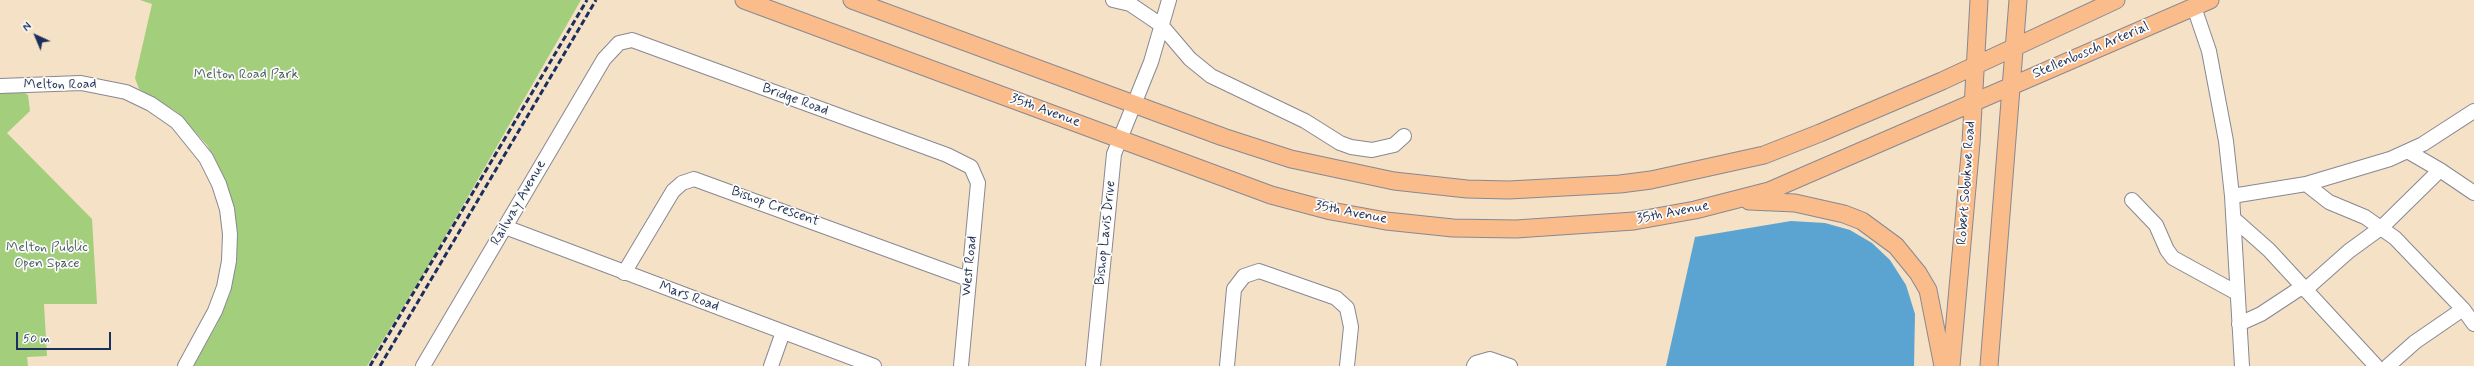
<!DOCTYPE html>
<style>
body{margin:0}
#map{position:relative;width:2474px;height:366px;overflow:hidden;background:#f4e1c6;font-family:Mynerve,sans-serif}
canvas{display:block}
.north{position:absolute;left:16px;top:16px;width:40px;height:40px;-webkit-text-stroke:3px #fdfcf7;paint-order:stroke;rotate:316deg;font-size:11px;font-weight:700;line-height:16px;text-align:center;color:#1b2f5e}
.north::after{content:'';display:block;margin:auto;width:14px;height:18px;background:#1b2f5e;clip-path:polygon(50% 0,100% 100%,50% 72%,0 100%)}
.scale{position:absolute;left:16px;top:332px;width:95px;height:18px;box-sizing:border-box;border:2px solid #1b2f5e;border-top:0;padding-left:5px;font-size:12px;line-height:14px;white-space:nowrap;color:#1b2f5e;-webkit-text-stroke:3px #fdfcf7;paint-order:stroke}
</style>
<div id="map">
<canvas width="2474" height="366"></canvas>
<div class="north">N</div>
<div class="scale">50 m</div>
</div>
<script>
const ctx = document.querySelector('canvas').getContext('2d');
ctx.lineJoin = 'round';
function paint(path, color) { ctx.fillStyle = color; ctx.fill(path, 'evenodd'); }
const poly = rows => new Path2D(rows.map(r => 'M' + r).join(''));
function trace(path, color, width, dash) { ctx.strokeStyle = color; ctx.lineWidth = width; ctx.lineCap = dash ? 'butt' : 'round'; ctx.setLineDash(dash || []); ctx.stroke(path); }
function drawText(font, color, halo, rows, align = 'center') {
  ctx.font = font + ' Mynerve,sans-serif'; ctx.lineWidth = 3.5; ctx.setLineDash([]); ctx.textBaseline = 'middle'; ctx.strokeStyle = halo; ctx.fillStyle = color; for (const [text, x, y, turn = 0] of rows) {
    ctx.save(); ctx.translate(x, y); ctx.rotate((+turn || 0) * Math.PI / 180); ctx.textAlign = isNaN(turn) ? turn : align; if (halo) ctx.strokeText(text, 0, 0); ctx.fillText(text, 0, 0); ctx.restore();
  }
}
const green = poly([
 [140,0,581,0,424,273,367,366,193,366,216,326,230,294,237,259,237,228,230,198,220,170,207,145,177,112,139,89,135,78,152,4],
 [23,92,28,95,30,111,7,133,92,219,97,304,44,304,47,356,27,357,28,366,0,366,0,93]
]);
const water = poly([
 [1791,221,1825,223,1850,230,1872,243,1890,260,1906,285,1915,314,1914,366,1666,366,1695,237]
]);
const minor = poly([
 [1113,0,1130,4,1161,25,1190,59,1211,76,1305,121,1340,143,1351,147,1372,150,1394,145,1404,136],
 [2194,7,2209,51,2226,141,2232,196,2242,366],
 [0,86,81,83,126,92,151,104,177,122,206,158,219,184,227,209,230,234,229,261,224,287,215,311,185,366],
 [2409,152,2440,170,2474,193],
 [2306,184,2329,202,2365,217,2395,238,2463,309,2474,324],
 [2232,196,2306,184,2390,159,2423,144,2474,111],
 [2132,200,2156,225,2167,250,2173,258,2237,293],
 [2234,219,2269,250,2376,366],
 [505,227,874,366],
 [624,273,673,191,682,183,694,179,968,279],
 [2305,290,2349,251,2382,227,2440,170],
 [2239,324,2261,314,2302,287],
 [423,366,604,59,619,43,632,40,947,155,971,167,978,183,961,366],
 [771,366,783,332],
 [1093,366,1114,154,1151,62,1169,0],
 [1227,366,1234,289,1244,276,1259,271,1336,298,1347,308,1351,327,1347,366],
 [1474,366,1476,363,1490,359,1510,366],
 [2388,366,2415,342,2463,309]
]);
const major = poly([
 [744,0,1271,195,1331,211,1386,221,1453,228,1516,229,1634,221,1695,210,1769,191,2210,0],
 [852,0,1223,137,1291,159,1394,181,1467,189,1509,190,1620,184,1651,180,1764,155,1820,133,1942,81,2116,0],
 [1749,201,1795,203,1844,214,1862,221,1896,246,1918,273,1928,290,1943,366],
 [1951,366,1971,143,1979,0],
 [1989,366,2018,0]
]);
const rail = poly([
 [370,366,587,0],
 [380,366,596,0]
]);
const streetNames = [
 ["Stellenbosch Arterial",2091,51,-23],
 ["Melton Road",60,85],
 ["Bridge Road",795,100,20],
 ["35th Avenue",1045,111,20],
 ["Robert Sobukwe Road",1967,183,-86],
 ["Railway Avenue",519,203,-60],
 ["Bishop Crescent",775,207,20],
 ["35th Avenue",1351,213,11],
 ["35th Avenue",1673,213,-11],
 ["Bishop Lavis Drive",1106,233,-84],
 ["West Road",970,266,-84],
 ["Mars Road",689,297,20]
];
const parkNames = [
 ["Melton Road Park",246,75],
 ["Melton Public",47,248],
 ["Open Space",47,264]
];
paint(green, '#a3ce7b');
paint(water, '#5ba4d2');
trace(minor, '#888892', 16);
trace(major, '#888892', 19);
trace(minor, '#fff', 14);
trace(major, '#f9bc8a', 17);
trace(rail, '#1b2f5e', 3, [6, 3]);
drawText('14px', '#1b2f5e', '#fdfcf7', streetNames);
drawText('14px', '#445f67', '#fdfcf7', parkNames);
</script>
